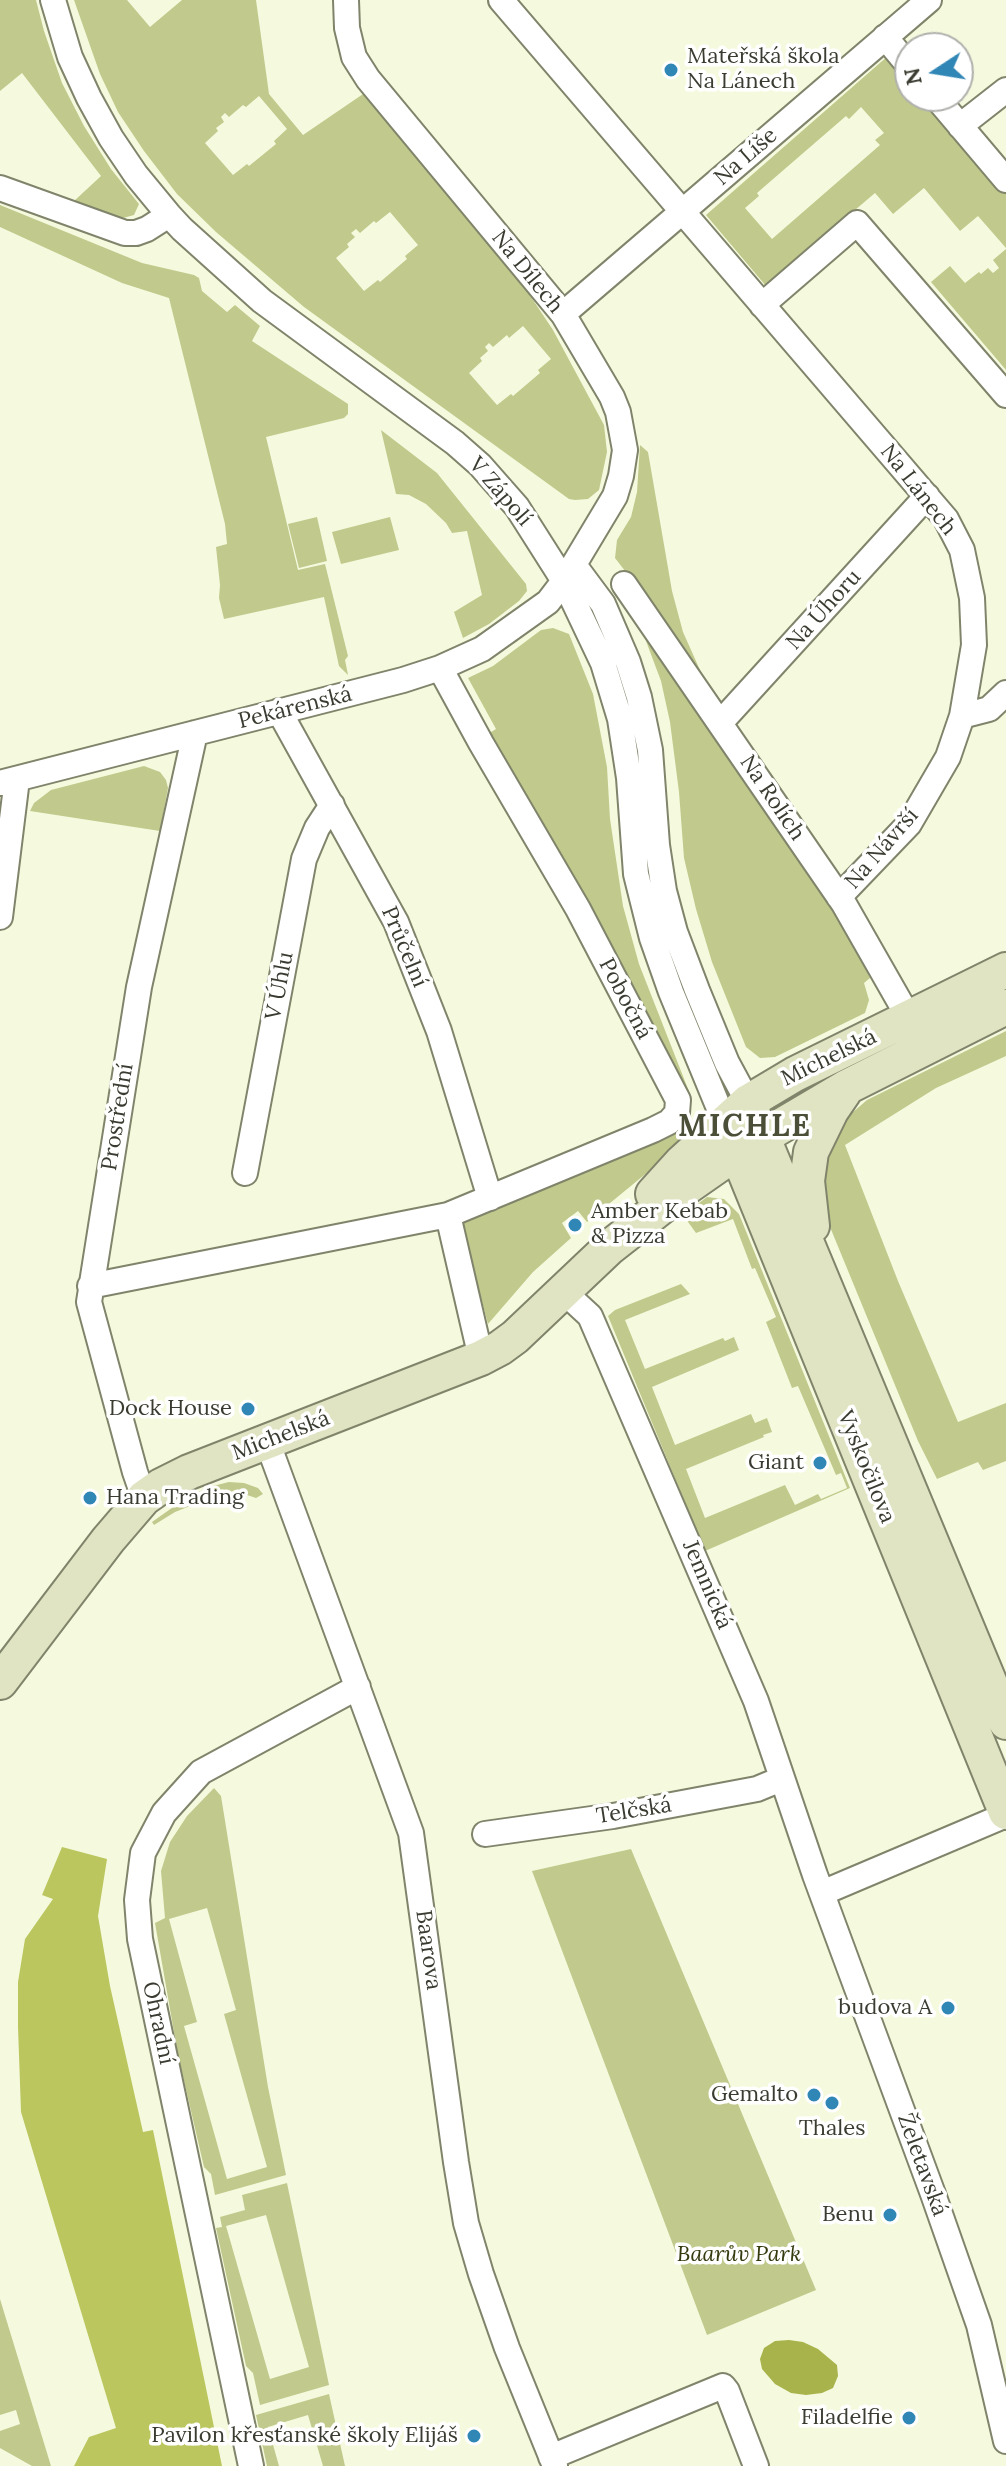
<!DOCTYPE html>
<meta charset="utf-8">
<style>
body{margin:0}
#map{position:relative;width:1006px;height:2466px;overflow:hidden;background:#f5fade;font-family:Lora,serif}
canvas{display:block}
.north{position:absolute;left:894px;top:32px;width:80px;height:80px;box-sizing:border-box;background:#fff;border:2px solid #b0b1ad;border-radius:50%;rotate:258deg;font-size:22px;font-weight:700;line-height:32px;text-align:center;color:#3a3c31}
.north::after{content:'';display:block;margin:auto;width:28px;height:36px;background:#3086b5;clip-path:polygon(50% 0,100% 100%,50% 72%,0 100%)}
</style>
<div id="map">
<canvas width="1006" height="2466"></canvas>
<div class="north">N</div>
</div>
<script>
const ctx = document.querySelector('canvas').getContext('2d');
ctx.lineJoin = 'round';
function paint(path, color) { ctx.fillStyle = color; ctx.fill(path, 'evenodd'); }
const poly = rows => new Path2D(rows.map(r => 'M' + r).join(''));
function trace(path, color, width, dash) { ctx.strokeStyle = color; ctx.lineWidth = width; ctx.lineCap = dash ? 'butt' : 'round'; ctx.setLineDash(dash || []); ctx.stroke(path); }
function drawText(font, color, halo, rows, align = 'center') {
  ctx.font = font + ' Lora,serif'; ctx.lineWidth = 7; ctx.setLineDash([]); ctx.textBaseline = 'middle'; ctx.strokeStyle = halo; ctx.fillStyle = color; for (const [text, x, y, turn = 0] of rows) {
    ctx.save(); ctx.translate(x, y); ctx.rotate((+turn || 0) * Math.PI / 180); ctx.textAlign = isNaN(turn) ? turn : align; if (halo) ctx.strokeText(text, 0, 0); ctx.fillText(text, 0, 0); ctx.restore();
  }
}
const green = poly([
 [0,0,36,0,44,31,62,83,84,126,111,169,139,204,134,215,123,218,73,202,101,176,22,73,0,91],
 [74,0,127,0,150,27,182,0,256,0,269,94,303,135,366,92,529,294,553,330,604,425,607,452,599,490,588,499,575,500,569,499,304,307,216,232,177,194,144,151,118,112,100,74],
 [259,96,287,129,274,141,276,144,249,166,247,164,233,175,205,143,218,131,216,128,224,122,221,117,225,113,229,117,243,105,246,107],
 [390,212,418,245,405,256,407,259,380,282,378,280,364,291,336,258,349,247,347,244,355,237,351,233,356,229,360,233,374,221,376,223],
 [523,326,551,359,538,370,540,373,513,396,511,394,497,405,469,373,482,361,480,358,488,351,485,347,489,343,493,347,507,335,509,338],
 [889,55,910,74,910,96,929,96,1006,187,1006,248,978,216,960,231,924,188,893,214,875,193,766,286,706,215],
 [861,107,884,133,875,140,880,145,772,239,745,208,759,196,757,193,846,116,849,119],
 [0,205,142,263,194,275,199,278,202,291,227,312,235,305,260,326,252,341,348,404,348,414,344,418,266,437,298,570,325,564,348,656,345,660,348,675,339,666,324,597,224,619,219,598,220,585,216,547,227,544,225,524,169,298,122,283,0,227],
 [1006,249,1006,370,931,282,950,266,965,283,979,272,981,274,988,268,993,273,999,268,993,260],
 [381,430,437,473,526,584,527,591,519,601,489,624,463,638,454,612,482,595,467,531,452,533,446,523,426,504,409,495,396,494],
 [640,445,648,452,672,591,683,632,704,679,660,616,615,558,617,540,631,517,637,492],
 [317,517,327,561,299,568,288,524],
 [390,517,399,550,341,564,332,532],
 [553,628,569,634,593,694,607,767,610,819,623,906,639,964,690,1094,682,1096,483,737,496,729,468,678,493,666,541,630],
 [652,640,849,934,870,978,864,983,869,1000,865,1013,775,1057,760,1058,746,1047,712,962,696,909,684,858,679,792,670,722,661,681,646,641],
 [144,766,160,772,166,780,168,788,160,831,30,811,34,803,51,790],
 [1006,1031,1006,1056,936,1088,845,1145,898,1281,958,1422,1006,1403,1006,1461,983,1470,978,1462,937,1479,918,1441,830,1227,822,1197,826,1157,845,1119,867,1100],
 [681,1124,684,1133,682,1144,587,1222,578,1211,562,1223,571,1238,533,1272,488,1324,461,1223],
 [707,1197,724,1199,739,1214,850,1488,705,1551,608,1316,615,1310,681,1284,690,1294,625,1320,645,1369,723,1338,725,1341,734,1337,739,1350,652,1387,675,1445,751,1414,755,1423,767,1418,772,1432,763,1435,764,1437,686,1469,705,1518,785,1485,795,1505,818,1494,821,1499,847,1488,841,1473,836,1475,798,1386,792,1388,766,1322,776,1317,755,1268,752,1269,733,1219,696,1233,683,1215],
 [229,1482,244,1483,258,1488,263,1494,256,1498,238,1492,213,1497,175,1512,154,1525,152,1522,186,1498,209,1487],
 [214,1788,221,1796,268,2087,286,2175,215,2195,211,2174,204,2167,178,2055,155,1923,165,1918,161,1871,170,1842,187,1816],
 [207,1908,236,2010,224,2014,267,2167,227,2179,184,2026,197,2022,169,1919],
 [631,1849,816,2290,707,2335,532,1871],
 [287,2183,329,2385,260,2405,253,2373,246,2366,216,2228,222,2227,220,2217,245,2210,242,2195],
 [266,2215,309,2367,270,2379,226,2226],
 [0,2299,51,2466,32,2466,0,2448,0,2431,20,2424,16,2410,0,2415],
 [329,2394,345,2466,323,2466,308,2415,268,2427,279,2466,267,2466,256,2415]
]);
const forest = poly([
 [62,1847,107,1859,98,1916,110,1986,143,2132,153,2130,222,2466,74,2466,89,2437,116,2428,21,2112,18,2027,18,1982,25,1939,53,1899,42,1895]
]);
const water = poly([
 [789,2340,803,2342,818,2349,837,2365,838,2376,833,2388,822,2393,806,2395,791,2393,775,2384,762,2369,760,2359,764,2348,775,2341]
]);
const street = poly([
 [53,0,70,57,89,98,111,138,136,175,169,215,182,229,262,301,455,443,480,465,517,507,564,581,603,663,620,719,629,778,636,874,652,938,671,992,725,1123],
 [501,0,946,519,962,550,972,598,974,645,962,716,948,757,909,824,839,897],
 [885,37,910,67],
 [935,96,1006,180],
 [960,126,1006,90],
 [0,188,125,233,136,233,147,229,169,215],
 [762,305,857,223,1006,395],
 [563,314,929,0],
 [574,565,603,604,628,662,639,697,650,750,657,845,664,891,675,932,697,990,727,1063,748,1102],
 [624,584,844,904,909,1018],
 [279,711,396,922,439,1031,490,1198],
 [962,716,989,709,1006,693],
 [721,722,927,496],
 [0,783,403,680,440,668,482,649,548,602,564,581,615,496,621,476,625,450,618,412,612,397,563,314,368,79,354,57,347,28,346,0],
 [0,917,17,779],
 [245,1173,304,859,317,828,332,805],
 [448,1215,481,1358],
 [90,1286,448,1215,653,1130,669,1122,677,1113,678,1100,578,909,481,743,440,668],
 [564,1292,590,1316,756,1701,815,1875,933,2194,979,2325,1006,2441],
 [267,1441,411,1833,456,2162,466,2223,481,2274,507,2348,555,2466],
 [144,1498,135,1472,89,1302,139,987,195,733],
 [485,1834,613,1816,757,1789,781,1779],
 [822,1893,1006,1815],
 [551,2457,723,2386,727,2391,756,2466],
 [251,2466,140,1939,137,1900,143,1853,164,1813,201,1772,358,1687]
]);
const secondary = poly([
 [748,1102,1006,1722],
 [725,1123,1006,1812],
 [653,1194,682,1162,748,1102,795,1074,1006,970],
 [812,1226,807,1181,811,1152,831,1111,844,1092],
 [0,1682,108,1540,144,1498,161,1486,189,1472,481,1358,500,1348,515,1337,610,1247,684,1189,737,1152,847,1087,1006,1007]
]);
const markers = [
 [671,70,8,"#3086b5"],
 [575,1225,8,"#3086b5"],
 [248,1409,8,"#3086b5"],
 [820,1463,8,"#3086b5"],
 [90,1498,8,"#3086b5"],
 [948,2008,8,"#3086b5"],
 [814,2095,8,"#3086b5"],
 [832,2103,8,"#3086b5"],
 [890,2215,8,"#3086b5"],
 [909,2418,8,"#3086b5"],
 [474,2436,8,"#3086b5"]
];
const poiNames = [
 ["Mateřská škola",687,57,"left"],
 ["Na Lánech",687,82,"left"],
 ["Amber Kebab",591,1212,"left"],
 ["& Pizza",591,1237,"left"],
 ["Dock House",232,1409],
 ["Giant",804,1463],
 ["Hana Trading",106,1498,"left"],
 ["budova A",932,2008],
 ["Gemalto",798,2095],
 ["Thales",832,2129,"center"],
 ["Benu",874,2215],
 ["Filadelfie",893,2418],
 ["Pavilon křesťanské školy Elijáš",458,2436]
];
const streetNames = [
 ["Na Líše",746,157,-41],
 ["Na Dílech",527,272,51],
 ["Na Lánech",918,490,52],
 ["V Zápolí",500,492,49],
 ["Na Úhoru",824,610,-48],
 ["Pekárenská",295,708,-14],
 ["Na Rolích",772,798,56],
 ["Na Návrší",882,849,-49],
 ["Průčelní",404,947,67],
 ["V Úhlu",280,986,-79],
 ["Pobočná",625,999,62],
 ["Michelská",829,1058,-26],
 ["Prostřední",118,1117,-81],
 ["Michelská",281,1436,-21],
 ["Vyskočilova",866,1467,68],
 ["Jemnická",707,1585,67],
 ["Telčská",634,1811,-9],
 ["Baarova",428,1950,82],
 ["Ohradní",158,2023,78],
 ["Želetavská",922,2165,70]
];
const parkNames = [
 ["Baarův Park",739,2255]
];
const districtNames = [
 ["MICHLE",745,1127]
];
paint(green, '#c1c98c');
paint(forest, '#bbc65f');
paint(water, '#a8b34b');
trace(street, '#80846b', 28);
trace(secondary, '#80846b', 38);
trace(street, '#fff', 24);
trace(secondary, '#e0e4c2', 34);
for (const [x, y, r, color] of markers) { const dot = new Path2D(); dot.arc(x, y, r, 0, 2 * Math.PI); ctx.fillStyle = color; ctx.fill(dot); trace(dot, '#fff', 3); }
drawText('22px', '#3a3c31', '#fff', poiNames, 'right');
drawText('22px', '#3a3c31', '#fff', streetNames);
drawText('italic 22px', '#363a0f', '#fff', parkNames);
ctx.letterSpacing = '2px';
drawText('bold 30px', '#4b4f37', '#fff', districtNames);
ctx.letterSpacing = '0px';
</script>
